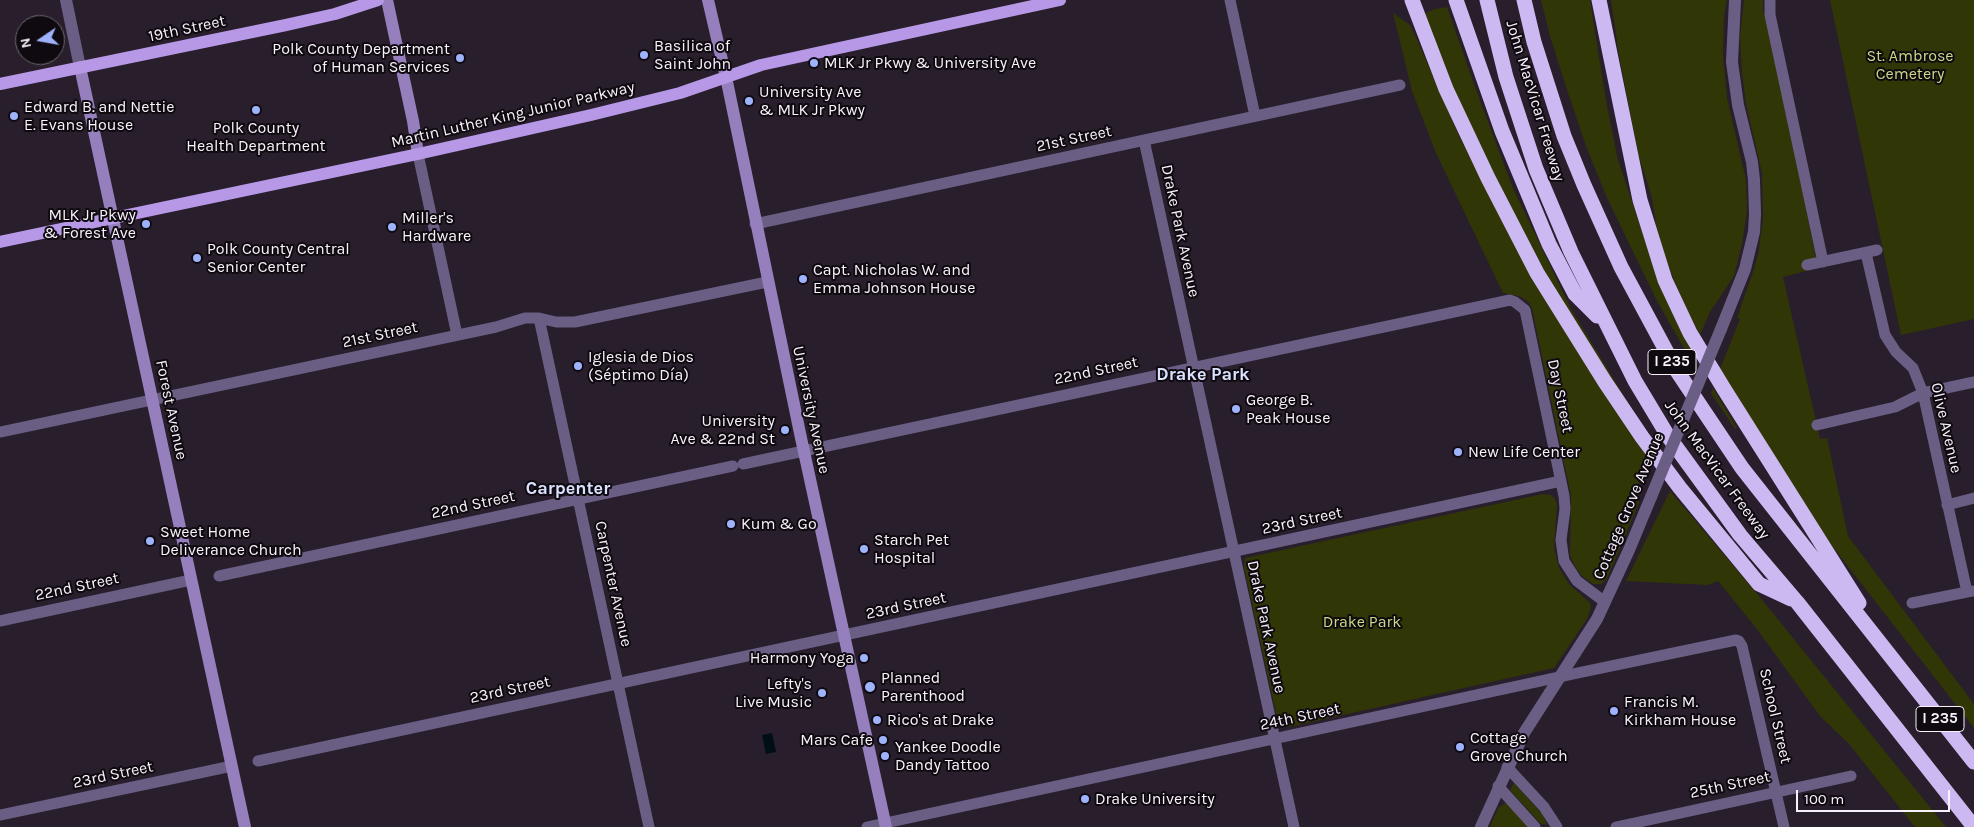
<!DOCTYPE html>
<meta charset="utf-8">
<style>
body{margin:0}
#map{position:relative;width:1974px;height:827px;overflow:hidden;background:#291e2c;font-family:Karla,sans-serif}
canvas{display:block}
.north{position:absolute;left:15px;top:15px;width:50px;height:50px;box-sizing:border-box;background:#0f0a10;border:1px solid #6d666e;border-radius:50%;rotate:258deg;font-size:14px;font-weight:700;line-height:20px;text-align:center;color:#f9f1fb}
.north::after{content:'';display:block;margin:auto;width:18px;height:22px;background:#9fb3fd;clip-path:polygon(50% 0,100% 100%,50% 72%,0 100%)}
.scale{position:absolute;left:1796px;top:790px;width:154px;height:22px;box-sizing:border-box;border:2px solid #f9f1fb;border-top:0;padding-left:6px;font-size:15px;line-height:18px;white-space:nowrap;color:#f9f1fb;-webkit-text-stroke:4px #0f0a10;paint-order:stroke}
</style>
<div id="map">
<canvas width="1974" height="827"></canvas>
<div class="north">N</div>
<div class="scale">100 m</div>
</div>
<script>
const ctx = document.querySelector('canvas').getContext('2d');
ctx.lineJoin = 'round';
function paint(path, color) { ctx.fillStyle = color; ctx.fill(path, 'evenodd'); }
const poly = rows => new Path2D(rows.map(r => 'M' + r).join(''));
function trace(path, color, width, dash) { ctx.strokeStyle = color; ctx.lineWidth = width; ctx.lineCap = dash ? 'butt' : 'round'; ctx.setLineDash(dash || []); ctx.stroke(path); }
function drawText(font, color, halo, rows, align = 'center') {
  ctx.font = font + ' Karla,sans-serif'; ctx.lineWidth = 4; ctx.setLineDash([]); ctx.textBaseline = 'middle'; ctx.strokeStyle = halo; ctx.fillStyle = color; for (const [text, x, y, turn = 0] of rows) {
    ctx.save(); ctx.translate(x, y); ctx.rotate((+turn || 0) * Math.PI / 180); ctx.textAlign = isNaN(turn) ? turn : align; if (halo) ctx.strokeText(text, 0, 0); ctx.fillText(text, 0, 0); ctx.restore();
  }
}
const green = poly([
 [1541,0,1590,0,1606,101,1618,160,1653,264,1693,351,1690,359,1657,301,1607,198,1586,146,1567,90,1550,36],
 [1611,0,1727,0,1724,16,1723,55,1727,98,1746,180,1747,211,1742,244,1734,276,1710,312,1700,335,1684,304,1659,243,1652,198,1638,153,1619,55],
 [1744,0,1763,0,1763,11,1769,31,1816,258,1803,261,1806,271,1783,277,1820,439,1827,438,1848,536,1974,704,1974,728,1825,537,1719,372,1740,319,1737,318,1753,272,1758,255,1763,219,1762,173,1746,104,1742,73,1740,37],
 [1830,0,1974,0,1974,319,1901,335],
 [1447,7,1475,87,1512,186,1571,309,1635,414,1601,364,1554,288,1516,222,1471,131,1423,17,1426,13,1435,9],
 [1393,13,1410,25,1414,33,1460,138,1529,272,1649,458,1639,481,1639,503,1607,579,1601,584,1593,584,1582,576,1575,567,1570,555,1571,496,1532,308,1528,301,1519,296,1503,293,1436,153,1412,91],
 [1713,388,1737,428,1735,429,1711,393],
 [1670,491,1759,596,1946,827,1915,827,1849,744,1820,716,1757,629,1718,581,1708,585,1626,581],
 [1543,494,1551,495,1555,499,1557,504,1554,548,1559,568,1569,584,1590,603,1591,608,1587,619,1554,668,1289,727,1283,726,1278,722,1244,567,1245,558],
 [1514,783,1543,815,1547,825,1540,823,1510,790],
 [1505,803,1509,805,1529,827,1490,827,1498,808]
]);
const water = poly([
 [772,733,776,752,766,754,762,735]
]);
const minor = poly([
 [1230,0,1255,116],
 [1770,0,1770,15,1823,262],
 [1144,140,1294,827],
 [418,154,457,335],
 [755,224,1400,85],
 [1866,253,1885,335,1896,352,1913,368,1923,393,1967,592],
 [1807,265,1877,250],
 [539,318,649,827],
 [1817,425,1895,407,1923,393,1974,382],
 [0,432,496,327,525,318,539,318,556,322,575,322,767,282],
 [743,464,1510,300,1515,302,1525,310,1564,496,1565,509,1561,540,1564,561,1577,581,1605,602],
 [1947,505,1974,498],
 [219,576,733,466],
 [1912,603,1972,591],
 [0,621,191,580],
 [258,761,1561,481],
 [1507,767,1544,807,1557,827],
 [1498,786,1535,827],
 [0,815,232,766],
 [867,827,1577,673,1736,640,1739,641,1742,646,1784,827],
 [1616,827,1851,776]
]);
const tertiary = poly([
 [66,0,80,67],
 [1721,329,1745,269,1754,232,1755,214,1754,180,1752,162,1738,105,1732,62,1735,0],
 [1481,827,1524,733,1597,619,1629,550,1651,497]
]);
const secondary = poly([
 [387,0,413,121,418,154],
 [708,0,726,77,801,438,886,827],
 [80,67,245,827]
]);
const primary = poly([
 [0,84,286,25,335,14,378,0],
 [0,242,418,154,591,115,680,93,761,65,1060,0]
]);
const motorway = poly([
 [1412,0,1446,89,1488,178,1537,273,1605,382,1642,437,1680,488,1759,584,1791,599],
 [1456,0,1502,131,1549,244,1575,294,1597,316],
 [1487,0,1506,77,1536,169,1571,252,1635,381,1668,436,1740,535,1797,602,1974,827],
 [1524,0,1534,42,1564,136,1584,185,1621,267,1677,371,1742,468,1974,762],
 [1599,0,1640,200,1665,280,1690,333,1724,389,1859,603]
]);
const tertiaryBridge = poly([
 [1651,497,1721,329]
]);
const markers = [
 [644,55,5,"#9fb3fd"],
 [460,58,5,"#9fb3fd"],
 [814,63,5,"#9fb3fd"],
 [749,101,5,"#9fb3fd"],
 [256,110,5,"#9fb3fd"],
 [14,116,5,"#9fb3fd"],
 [146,224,5,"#9fb3fd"],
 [392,227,5,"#9fb3fd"],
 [197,258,5,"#9fb3fd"],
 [803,279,5,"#9fb3fd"],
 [578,366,5,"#9fb3fd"],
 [1236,409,5,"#9fb3fd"],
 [785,430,5,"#9fb3fd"],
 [1458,452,5,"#9fb3fd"],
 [731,524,5,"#9fb3fd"],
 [150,541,5,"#9fb3fd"],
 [864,549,5,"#9fb3fd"],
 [864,658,5,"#9fb3fd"],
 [870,687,6,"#9fb3fd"],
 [822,693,5,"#9fb3fd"],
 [1614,711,5,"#9fb3fd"],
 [877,720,5,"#9fb3fd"],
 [883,740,5,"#9fb3fd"],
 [1460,747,5,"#9fb3fd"],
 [885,756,5,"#9fb3fd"],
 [1085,799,5,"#9fb3fd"]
];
const shields = [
 [1672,362,48],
 [1940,719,48]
];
const shieldNames = [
 ["I 235",1672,362],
 ["I 235",1940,719]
];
const streetNames = [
 ["19th Street",187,29,-12],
 ["John MacVicar Freeway",1535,101,73],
 ["Martin Luther King Junior Parkway",513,115,-13],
 ["21st Street",1074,139,-12],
 ["Drake Park Avenue",1180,231,78],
 ["21st Street",380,335,-12],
 ["22nd Street",1096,371,-12],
 ["Day Street",1560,396,78],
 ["Forest Avenue",171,410,78],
 ["University Avenue",811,410,78],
 ["Olive Avenue",1946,428,77],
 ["John MacVicar Freeway",1717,470,54],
 ["22nd Street",473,505,-12],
 ["Cottage Grove Avenue",1629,506,-67],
 ["23rd Street",1302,521,-12],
 ["Carpenter Avenue",613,584,78],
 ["22nd Street",77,587,-12],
 ["23rd Street",906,606,-12],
 ["Drake Park Avenue",1266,627,78],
 ["23rd Street",510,690,-12],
 ["School Street",1775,716,77],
 ["24th Street",1300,717,-12],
 ["23rd Street",113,775,-12],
 ["25th Street",1730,785,-12]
];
const poiNames = [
 ["Basilica of",654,46],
 ["Saint John",654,64],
 ["Polk County Department",450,49,"right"],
 ["of Human Services",450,67,"right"],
 ["MLK Jr Pkwy & University Ave",824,63],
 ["University Ave",759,92],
 ["& MLK Jr Pkwy",759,110],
 ["Edward B. and Nettie",24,107],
 ["E. Evans House",24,125],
 ["Polk County",256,128,"center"],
 ["Health Department",256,146,"center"],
 ["MLK Jr Pkwy",136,215,"right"],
 ["& Forest Ave",136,233,"right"],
 ["Miller's",402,218],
 ["Hardware",402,236],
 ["Polk County Central",207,249],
 ["Senior Center",207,267],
 ["Capt. Nicholas W. and",813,270],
 ["Emma Johnson House",813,288],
 ["Iglesia de Dios",588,357],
 ["(Séptimo Día)",588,375],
 ["George B.",1246,400],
 ["Peak House",1246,418],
 ["University",775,421,"right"],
 ["Ave & 22nd St",775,439,"right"],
 ["New Life Center",1468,452],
 ["Kum & Go",741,524],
 ["Sweet Home",160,532],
 ["Deliverance Church",160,550],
 ["Starch Pet",874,540],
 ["Hospital",874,558],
 ["Harmony Yoga",854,658,"right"],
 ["Planned",881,678],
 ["Parenthood",881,696],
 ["Lefty's",812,684,"right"],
 ["Live Music",812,702,"right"],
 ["Francis M.",1624,702],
 ["Kirkham House",1624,720],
 ["Rico's at Drake",887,720],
 ["Cottage",1470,738],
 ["Grove Church",1470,756],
 ["Mars Cafe",873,740,"right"],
 ["Yankee Doodle",895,747],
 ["Dandy Tattoo",895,765],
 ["Drake University",1095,799]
];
const parkNames = [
 ["St. Ambrose",1910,56],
 ["Cemetery",1910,74],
 ["Drake Park",1362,622]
];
const neighbourhoodNames = [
 ["Drake Park",1203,375],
 ["Carpenter",568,489]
];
paint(green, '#313607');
paint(water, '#000f16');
trace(minor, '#6b5e84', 11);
trace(tertiary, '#6b5e84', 12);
trace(secondary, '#957fbc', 12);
trace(primary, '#b698e7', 12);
trace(motorway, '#cdb9f2', 15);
trace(tertiaryBridge, '#6b5e84', 12);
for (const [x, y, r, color] of markers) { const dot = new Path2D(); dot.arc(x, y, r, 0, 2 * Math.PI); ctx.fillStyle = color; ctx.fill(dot); trace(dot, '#0f0a10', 2); }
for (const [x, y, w] of shields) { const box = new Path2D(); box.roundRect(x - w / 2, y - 12.5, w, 25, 4); ctx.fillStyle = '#0f0a10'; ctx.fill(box); trace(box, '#f9f1fb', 1); }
drawText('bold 15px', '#f9f1fb', null, shieldNames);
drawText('16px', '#f9f1fb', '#0f0a10', streetNames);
drawText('16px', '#f9f1fb', '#0f0a10', poiNames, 'left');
drawText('16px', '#ccd886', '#0f0a10', parkNames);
drawText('bold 18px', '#dae2ff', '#0f0a10', neighbourhoodNames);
</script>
